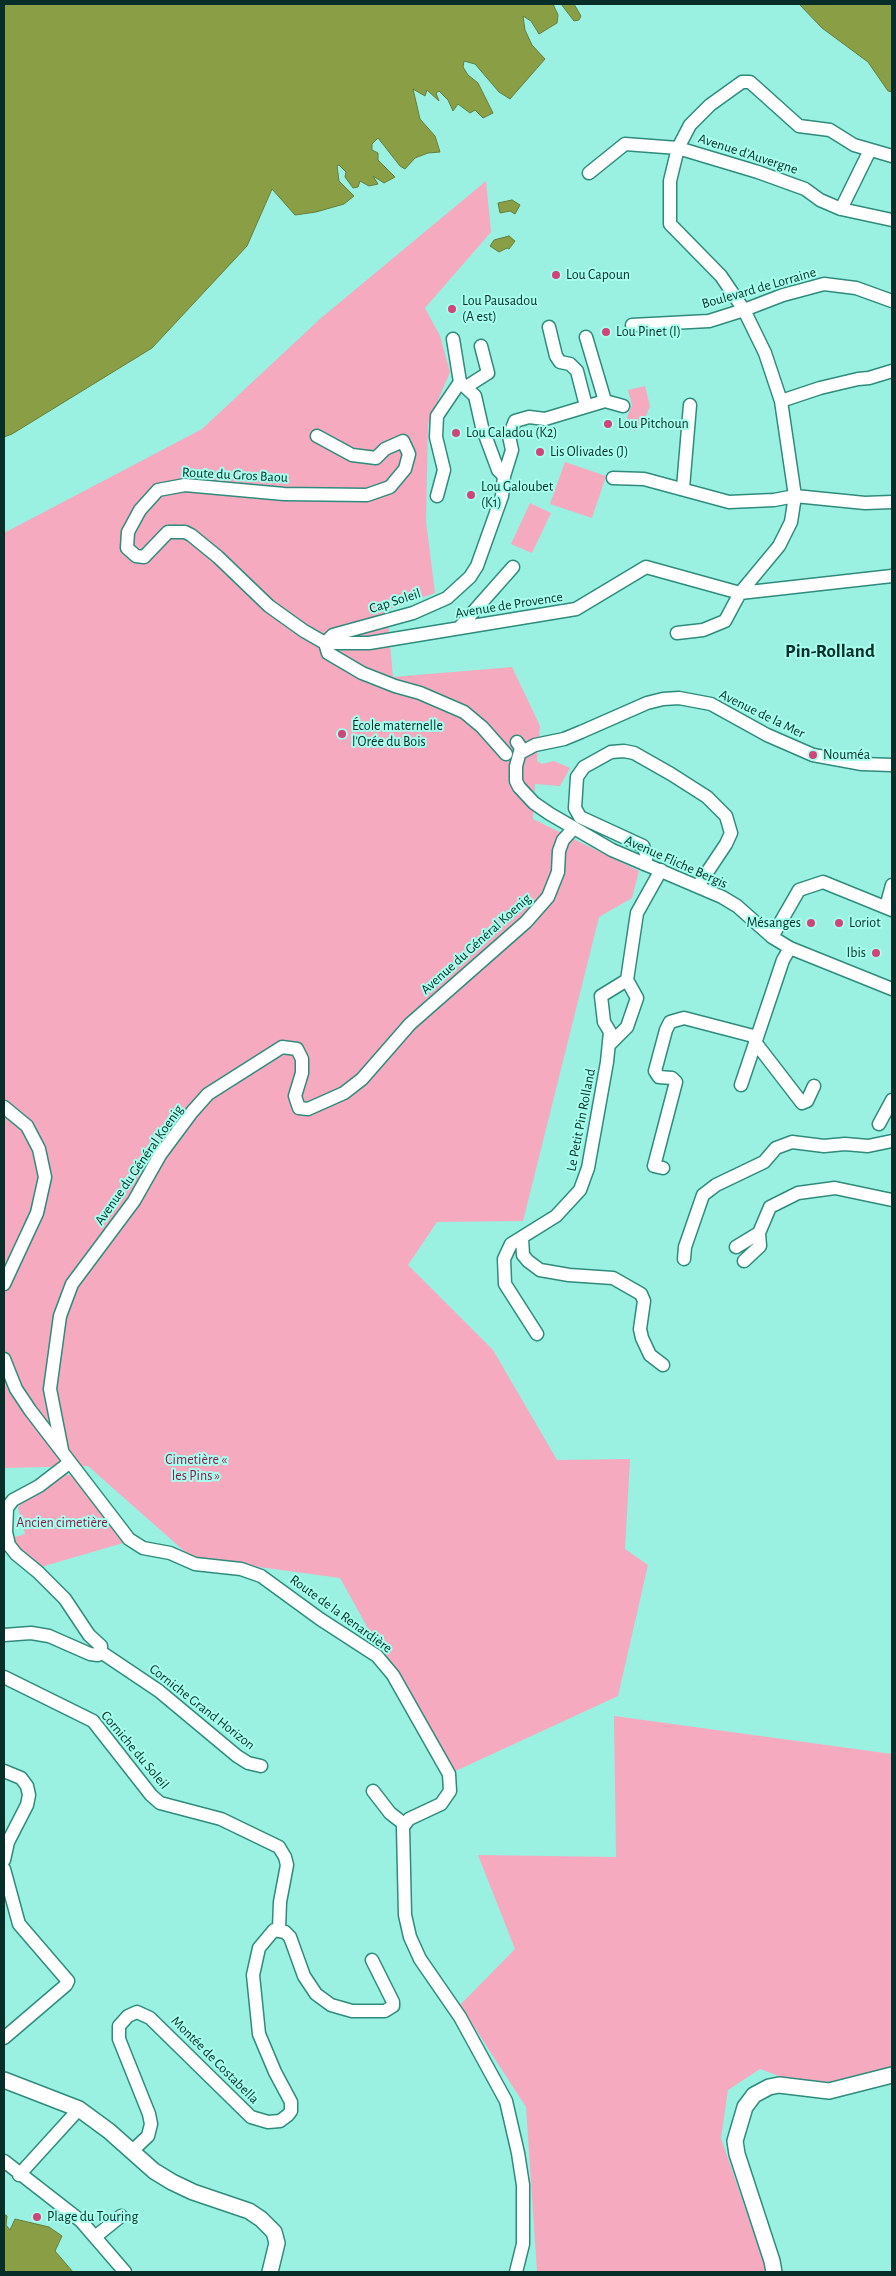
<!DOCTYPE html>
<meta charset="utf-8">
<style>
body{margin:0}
#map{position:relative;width:896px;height:2276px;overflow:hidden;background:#9af1e1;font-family:"Alegreya Sans",sans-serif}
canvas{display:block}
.frame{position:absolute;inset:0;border:5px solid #072e28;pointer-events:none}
</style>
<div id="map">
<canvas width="896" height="2276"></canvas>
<div class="frame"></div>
</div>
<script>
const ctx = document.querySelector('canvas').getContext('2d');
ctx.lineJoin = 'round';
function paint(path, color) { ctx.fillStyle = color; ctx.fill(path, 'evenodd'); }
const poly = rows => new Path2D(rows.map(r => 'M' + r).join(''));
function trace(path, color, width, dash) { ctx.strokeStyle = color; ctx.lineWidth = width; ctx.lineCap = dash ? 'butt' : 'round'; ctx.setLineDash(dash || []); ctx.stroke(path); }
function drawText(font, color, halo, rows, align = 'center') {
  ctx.font = font + ' "Alegreya Sans",sans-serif'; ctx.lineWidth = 4; ctx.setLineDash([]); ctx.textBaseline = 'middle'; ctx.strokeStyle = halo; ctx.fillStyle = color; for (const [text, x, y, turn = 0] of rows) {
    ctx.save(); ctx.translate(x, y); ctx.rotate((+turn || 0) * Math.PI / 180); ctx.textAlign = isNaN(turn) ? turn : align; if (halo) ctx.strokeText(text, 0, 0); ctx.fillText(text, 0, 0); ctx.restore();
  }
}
const green = poly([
 [486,181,491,232,425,308,440,336,450,372,428,424,426,521,435,593,387,610,393,677,512,667,540,726,537,761,542,764,554,761,570,768,560,786,535,784,533,819,639,871,632,898,599,917,523,1221,437,1222,408,1265,493,1350,557,1460,630,1459,625,1549,648,1565,618,1696,449,1774,340,1578,192,1558,88,1466,4,1468,4,533,202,429,321,318],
 [645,386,650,406,645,418,635,431,628,428,627,417,632,405,628,390],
 [565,462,606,476,592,518,550,504],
 [530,503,551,513,532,553,511,544],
 [64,1474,72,1476,123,1543,41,1567,16,1546,15,1537,25,1534,18,1508,22,1500,40,1494],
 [614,1716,892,1754,892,2070,805,2086,760,2069,728,2090,721,2138,767,2272,537,2272,526,2107,460,2005,515,1949,478,1855,616,1857]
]);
const water = poly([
 [4,4,553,4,558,15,557,23,539,34,531,21,523,16,525,30,532,45,545,59,510,99,499,92,475,64,464,61,463,67,468,75,478,83,493,113,483,118,475,110,470,113,458,104,453,111,448,100,439,91,436,93,439,101,427,90,425,96,413,89,420,119,435,136,440,152,428,153,415,158,405,169,400,166,378,138,372,144,372,150,378,153,378,160,395,177,384,183,373,176,378,184,369,186,360,181,358,187,353,188,345,177,346,172,339,165,337,166,339,181,354,196,344,204,316,212,295,215,272,189,247,246,152,348,12,434,4,437,4,4],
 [561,4,574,4,581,16,579,20,574,21,561,4],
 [799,4,892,4,892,92,888,91,868,62,822,28,799,4],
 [512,200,520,205,515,214,510,211,500,213,498,203,512,200],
 [509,236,515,241,509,249,507,248,499,252,490,246,494,240,509,236],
 [4,2214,7,2216,6,2225,10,2230,15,2219,49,2227,62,2236,55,2251,73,2272,4,2272,4,2214]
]);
const minor = poly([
 [589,173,625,144,678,148,758,172,805,189,820,200,841,209,892,220],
 [841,209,870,150],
 [632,325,709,321,744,310,783,295,824,284,856,288,892,301],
 [549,327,556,356,560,362,570,364,577,371,586,406],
 [453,339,460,382],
 [466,387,488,373,481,346],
 [605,401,623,406],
 [781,401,820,388,858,379,869,378,892,371],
 [317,436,352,455,376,458,385,449,403,441,409,454,405,469,390,487,367,495,284,494,185,485,158,490,140,510,128,532,127,548,136,556,144,557,168,532,185,532,191,535,218,557,269,606,304,631,325,643,369,643,576,609,646,567,740,593,892,576],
 [613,478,644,479,729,502,774,500,795,496,865,503,892,502],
 [683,488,690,405],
 [437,496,444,470,436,437,437,416,460,382,475,396,482,427,498,470,504,476],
 [459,628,513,567],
 [677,633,703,630,725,621,740,593,779,546,791,522,795,496,781,401,765,353,744,310,721,276,670,224,670,181,678,148,690,125,710,105,742,82,750,82,799,126,830,130,854,145,892,156],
 [325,643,333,635,413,613,447,598,470,577,477,566,502,496,504,476,512,450,509,436,515,421,529,417,545,419,605,401,586,337],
 [325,643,328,653,362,673,395,686,420,693,464,712,482,727,506,754],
 [517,742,521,748,516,766,516,781,519,787,534,803,550,814,612,850,722,897,737,906,772,937,790,948,892,989],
 [520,753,535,745,564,739,581,732,647,703,663,699,679,698,711,704,767,735,813,755,862,764,892,765],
 [644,864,647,856,643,846,580,817,575,808,577,777,584,767,611,752,624,751,634,753,671,774,707,797,726,816,731,833,726,844,698,886],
 [886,907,892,885],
 [772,937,799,890,823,882,892,910],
 [755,1042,802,1103,807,1101,814,1086],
 [609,1045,627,1027,637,998,627,980,637,913,661,870],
 [741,1085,783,960,790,948],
 [4,1107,27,1126,39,1149,45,1177,37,1213,4,1284],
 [879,1124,892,1100],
 [663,1168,654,1166,676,1082,672,1078,659,1077,655,1071,666,1030,670,1022,684,1018,757,1037],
 [522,1238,523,1255,528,1261,540,1270,569,1275,613,1278,641,1294,644,1301,640,1329,642,1338,650,1355,663,1365],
 [736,1247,759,1233,770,1207,798,1193,835,1188,892,1200],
 [684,1259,685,1247,703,1195,716,1185,764,1162,776,1148,792,1142,824,1146,845,1144,868,1146,892,1141],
 [744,1261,760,1246,759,1233],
 [537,1334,505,1284,504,1259,511,1244,556,1216,580,1190,588,1168,607,1062,610,1032,604,1022,601,996,627,980],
 [4,1359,16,1389,30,1410,129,1539,143,1548,170,1553,195,1564,241,1569,261,1576,320,1619,377,1656,393,1675,449,1774,450,1791,441,1804,409,1819,403,1827,405,1915,410,1937,420,1959,460,2017,506,2101,518,2153,523,2185,523,2244,516,2272],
 [62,1450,50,1389,60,1316,72,1284,134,1201,160,1155,192,1112,208,1094,282,1047,297,1049,302,1059,302,1073,295,1096,299,1108,308,1109,344,1093,362,1079,410,1024,526,922,548,897,558,872,559,851,563,840,574,828],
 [4,1635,31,1633,49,1636,90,1654,98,1655,101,1652,101,1646,89,1635,65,1599,38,1572,16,1554,9,1545,6,1532,7,1508,13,1500,39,1486,69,1463],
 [101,1652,159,1691,237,1756,248,1763,261,1766],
 [4,1677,93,1721,151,1795,160,1803,221,1819,279,1847,285,1857,287,1865,280,1902,279,1929],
 [4,1771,21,1778,27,1786,29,1795,27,1805,8,1842,4,1860],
 [373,1791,390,1813,404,1824],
 [4,1869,19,1924,68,1981,66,1985,4,2038],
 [131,2152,148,2136,151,2124,149,2114,119,2039,119,2026,128,2016,137,2012,150,2018,251,2117,268,2122,280,2121,288,2115,291,2111,291,2102,275,2072,259,2034,253,1975,259,1948,274,1930,285,1932,290,1937,304,1976,316,1994,331,2005,352,2011,385,2011,393,2006,393,2002,372,1960],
 [4,2161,81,2221,125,2272],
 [19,2175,79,2109],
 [95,2237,121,2216]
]);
const major = poly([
 [4,2080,79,2109,109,2131,154,2171,172,2182,193,2192,249,2211,261,2219,274,2232,277,2243,270,2272],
 [774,2272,772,2261,737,2154,735,2141,745,2107,754,2095,769,2087,779,2085,829,2091,892,2075]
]);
const markers = [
 [556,275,5,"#cf4479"],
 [452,309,5,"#cf4479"],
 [606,332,5,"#cf4479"],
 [608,424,5,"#cf4479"],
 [456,433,5,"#cf4479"],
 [540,452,5,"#cf4479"],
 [471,495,5,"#cf4479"],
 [342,734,5,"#cf4479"],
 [813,755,5,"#cf4479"],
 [811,923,5,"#cf4479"],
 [839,923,5,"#cf4479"],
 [876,953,5,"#cf4479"],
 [37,2217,5,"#cf4479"]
];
const streetNames = [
 ["Avenue d'Auvergne",748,154,18],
 ["Boulevard de Lorraine",759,288,-16],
 ["Route du Gros Baou",235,475,3],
 ["Cap Soleil",395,601,-18],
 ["Avenue de Provence",509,605,-9],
 ["Avenue de la Mer",762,714,26],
 ["Avenue Fliche Bergis",676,862,24],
 ["Avenue du Général Koenig",476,944,-42],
 ["Le Petit Pin Rolland",581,1120,-79],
 ["Avenue du Général Koenig",139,1165,-55],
 ["Route de la Renardière",341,1614,36],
 ["Corniche Grand Horizon",202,1707,38],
 ["Corniche du Soleil",135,1750,50],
 ["Montée de Costabella",215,2060,45]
];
const poiNames = [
 ["Lou Capoun",566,275],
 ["Lou Pausadou",462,301],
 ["(A est)",462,317],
 ["Lou Pinet (I)",616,332],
 ["Lou Pitchoun",618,424],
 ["Lou Caladou (K2)",466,433],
 ["Lis Olivades (J)",550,452],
 ["Lou Galoubet",481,487],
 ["(K1)",481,503],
 ["École maternelle",352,726],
 ["l'Orée du Bois",352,742],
 ["Nouméa",823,755],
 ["Mésanges",801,923,"right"],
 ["Loriot",849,923],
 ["Ibis",866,953,"right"],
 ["Plage du Touring",47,2217]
];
const parkNames = [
 ["Cimetière «",196,1460],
 ["les Pins »",196,1476],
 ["Ancien cimetière",62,1523]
];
const districtNames = [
 ["Pin-Rolland",830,651]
];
paint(green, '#f5aabf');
paint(water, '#8a9f45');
trace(water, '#637d3c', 1);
trace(minor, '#2f8b7d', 15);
trace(major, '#2f8b7d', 18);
trace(minor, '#fff', 12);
trace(major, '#fff', 15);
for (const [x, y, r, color] of markers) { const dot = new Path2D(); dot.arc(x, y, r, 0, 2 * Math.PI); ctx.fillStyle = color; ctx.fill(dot); trace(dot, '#a7ffee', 2); }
drawText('14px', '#072e28', '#a7ffee', streetNames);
drawText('14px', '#072e28', '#a7ffee', poiNames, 'left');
drawText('14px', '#8c1d4b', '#a7ffee', parkNames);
drawText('bold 19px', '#072e28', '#a7ffee', districtNames);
</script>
